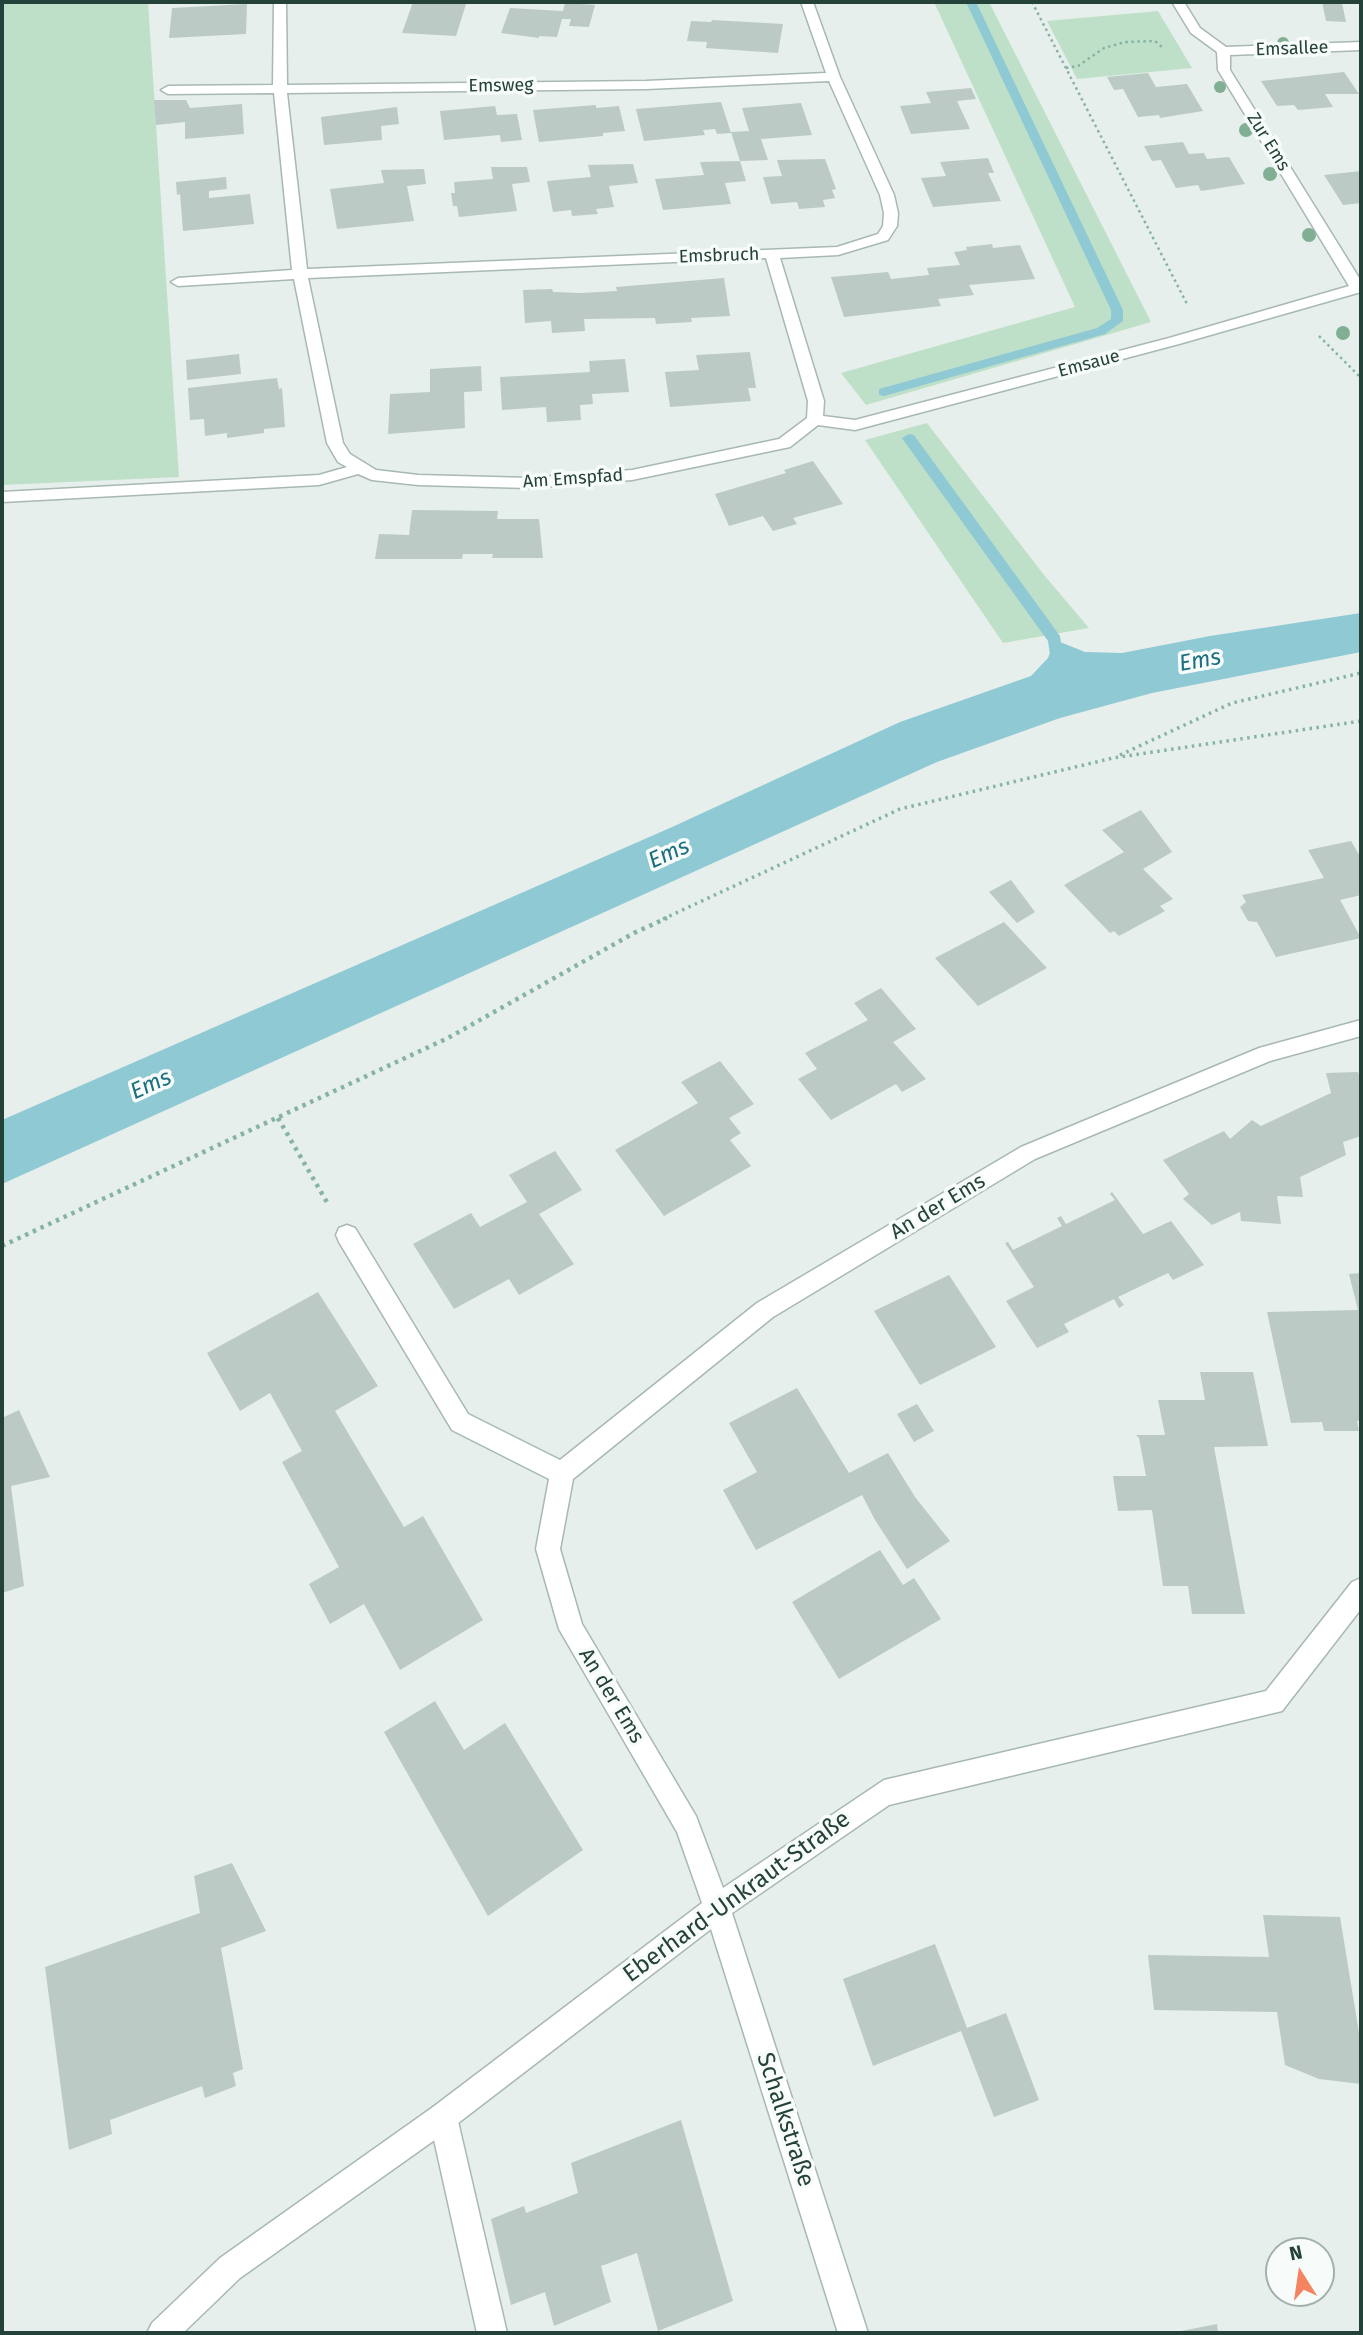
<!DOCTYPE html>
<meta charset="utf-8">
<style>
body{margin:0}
#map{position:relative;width:1363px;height:2335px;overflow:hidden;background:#e6efeb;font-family:"Fira Sans",sans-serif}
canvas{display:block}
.frame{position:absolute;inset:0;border:4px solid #24423a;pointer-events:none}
.north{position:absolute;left:1265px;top:2237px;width:70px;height:70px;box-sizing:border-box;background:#f7fbf9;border:2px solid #a3b1ad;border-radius:50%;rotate:348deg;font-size:19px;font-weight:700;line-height:28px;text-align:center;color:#24423a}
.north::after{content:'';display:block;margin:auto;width:24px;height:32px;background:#f4845f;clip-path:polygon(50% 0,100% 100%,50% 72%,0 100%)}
</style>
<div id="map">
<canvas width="1363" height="2335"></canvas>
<div class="frame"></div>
<div class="north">N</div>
</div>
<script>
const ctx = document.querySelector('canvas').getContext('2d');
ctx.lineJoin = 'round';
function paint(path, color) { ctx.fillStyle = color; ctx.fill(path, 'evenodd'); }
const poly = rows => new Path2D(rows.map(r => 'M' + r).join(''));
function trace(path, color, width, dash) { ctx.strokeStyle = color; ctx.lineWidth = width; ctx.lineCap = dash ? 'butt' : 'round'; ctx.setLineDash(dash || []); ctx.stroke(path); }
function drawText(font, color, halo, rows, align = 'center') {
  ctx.font = font + ' "Fira Sans",sans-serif'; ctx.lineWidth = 7; ctx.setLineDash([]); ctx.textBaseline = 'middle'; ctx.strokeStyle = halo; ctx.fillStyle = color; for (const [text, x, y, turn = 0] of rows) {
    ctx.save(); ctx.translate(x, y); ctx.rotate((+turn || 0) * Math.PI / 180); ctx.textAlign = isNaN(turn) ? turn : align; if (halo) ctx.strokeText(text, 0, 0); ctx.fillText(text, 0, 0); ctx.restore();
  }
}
const green = poly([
 [2,2,148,2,179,477,2,485],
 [934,2,989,2,1151,322,866,405,841,373,1075,307],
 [1158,11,1192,68,1077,79,1047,21],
 [927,423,1044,575,1089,628,1003,643,865,440]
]);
const water = poly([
 [1361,613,1361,652,1152,693,1060,718,937,762,2,1184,2,1120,670,828,900,722,1031,676,1048,658,1055,640,1085,652,1122,653,1210,636]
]);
const stream = poly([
 [966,2,976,2,1123,310,1123,321,1105,334,884,396,879,395,879,389,1097,328,1111,319,1111,310,966,2],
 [909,434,914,435,1060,636,1064,664,1062,668,1052,668,1048,641,904,441,902,438,909,434]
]);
const building = poly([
 [413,2,466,4,456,36,402,33],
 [1322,2,1342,3,1346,22,1326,21],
 [565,3,595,5,589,27,569,26,571,19,562,19,557,37,539,36,539,38,501,33,510,8,563,11],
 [247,4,246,34,169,38,172,8],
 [712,20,783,24,778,53,706,48,707,42,687,41,691,21,711,22],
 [1344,72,1359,94,1325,94,1333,107,1298,110,1294,105,1277,106,1261,81],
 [1148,73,1156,87,1187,84,1203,111,1160,118,1159,115,1138,117,1123,89,1114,90,1107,77],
 [971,88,976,99,957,101,970,129,911,134,900,106,931,103,926,92],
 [154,100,186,100,190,108,242,104,244,134,185,139,185,122,156,125],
 [721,102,731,133,717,134,715,129,703,130,705,135,644,141,636,109],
 [801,103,812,135,761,139,768,160,740,161,731,132,749,131,742,108],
 [596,105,596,108,619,106,625,131,603,133,603,136,539,142,533,110],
 [495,106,497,115,517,114,522,140,501,142,500,135,444,140,440,111],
 [397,107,399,124,381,126,382,140,324,145,321,117],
 [1183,142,1189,154,1204,153,1207,159,1229,157,1245,184,1201,191,1198,185,1176,188,1161,160,1152,161,1144,146],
 [988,158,994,173,988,173,1001,201,933,207,921,178,946,176,940,162],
 [825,159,836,189,832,190,835,198,823,200,825,207,799,209,797,202,771,204,763,177,782,176,777,160],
 [740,161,746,181,725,183,731,204,663,210,655,179,704,175,700,162],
 [633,164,638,183,609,186,614,207,596,209,598,214,572,216,571,210,553,212,547,181,591,177,588,165],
 [491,167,527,167,530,182,512,184,517,211,459,217,457,206,453,206,451,193,455,193,454,182,493,179],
 [424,169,426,184,407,186,414,221,337,229,330,189,384,183,381,170],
 [1361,171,1361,203,1343,205,1324,175],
 [226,177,227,189,209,191,209,198,250,194,254,224,183,231,180,194,177,195,176,182],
 [992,244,993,248,1020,245,1035,279,969,285,974,295,938,299,941,306,844,317,831,277,888,272,891,279,929,275,927,268,960,265,954,252,967,250,966,247],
 [724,278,730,316,691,318,692,322,656,324,655,318,584,319,585,331,552,333,551,321,525,323,523,290,552,289,553,292,581,293,617,291,616,287],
 [750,352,756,388,748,388,751,401,670,407,665,372,699,370,696,355],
 [239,354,241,374,187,380,186,360],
 [625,359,629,392,592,394,593,404,580,405,581,420,547,422,546,407,502,410,500,377,590,372,589,361],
 [481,366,482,391,464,392,465,428,388,434,390,394,430,392,430,369],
 [277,378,279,389,282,388,285,427,264,429,264,433,227,438,227,433,205,436,204,419,190,420,188,388],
 [813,461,843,504,793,518,797,524,773,531,763,516,729,526,715,494,786,473,784,470],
 [412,510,498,511,497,519,539,519,543,558,492,558,493,554,463,554,462,559,375,559,379,534,409,535],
 [1141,810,1172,852,1143,869,1173,899,1160,906,1165,911,1119,936,1114,931,1110,933,1064,885,1124,852,1102,830],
 [1351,841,1361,858,1361,895,1340,900,1361,938,1276,957,1257,922,1248,921,1240,907,1246,902,1242,895,1324,878,1308,850],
 [1011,880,1035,912,1017,923,989,892],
 [1004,922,1047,968,978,1006,935,958],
 [881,988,916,1029,893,1042,926,1079,902,1092,896,1084,831,1120,798,1079,817,1069,805,1053,868,1020,854,1003],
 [720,1061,754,1104,729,1118,741,1133,730,1140,751,1166,664,1216,615,1150,698,1103,681,1082],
 [1358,1072,1361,1083,1361,1136,1343,1142,1346,1155,1300,1177,1303,1197,1277,1196,1281,1224,1241,1221,1240,1212,1212,1225,1183,1199,1189,1194,1163,1160,1224,1131,1230,1139,1252,1120,1261,1126,1331,1093,1326,1073],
 [555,1151,582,1190,539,1214,574,1264,519,1295,509,1279,454,1309,413,1244,471,1213,480,1227,527,1202,509,1175],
 [1112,1192,1143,1234,1171,1221,1204,1265,1173,1280,1168,1273,1118,1297,1124,1305,1122,1306,1119,1308,1114,1299,1064,1324,1069,1332,1037,1348,1006,1301,1034,1287,1005,1243,1008,1242,1013,1250,1062,1226,1057,1218,1061,1216,1066,1224,1115,1200,1110,1194],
 [1361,1273,1361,1421,1357,1421,1359,1431,1324,1431,1322,1422,1291,1423,1267,1312,1358,1310,1349,1274],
 [949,1275,996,1347,920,1385,874,1311],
 [318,1292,378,1386,335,1411,404,1527,423,1516,483,1620,400,1670,364,1604,330,1624,309,1584,339,1567,282,1462,302,1451,270,1393,240,1411,207,1353],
 [1200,1372,1253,1372,1268,1446,1214,1447,1245,1614,1192,1614,1188,1586,1163,1586,1152,1510,1118,1511,1113,1476,1146,1476,1139,1438,1136,1435,1165,1435,1158,1400,1205,1400],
 [797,1388,849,1473,888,1453,915,1497,950,1541,907,1569,875,1520,862,1495,756,1550,723,1490,757,1472,729,1423],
 [917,1404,934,1431,914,1442,897,1414],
 [19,1410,50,1477,11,1486,24,1586,2,1593,2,1418],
 [880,1550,903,1585,914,1578,941,1619,839,1679,792,1602],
 [435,1701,464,1750,505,1723,583,1850,488,1916,384,1732],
 [232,1863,266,1931,221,1948,243,2069,233,2073,236,2086,205,2098,202,2086,110,2120,112,2134,69,2150,45,1967,200,1913,194,1876],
 [1263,1915,1340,1917,1361,2045,1361,2084,1319,2079,1285,2065,1277,2012,1154,2010,1148,1955,1269,1957],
 [935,1944,967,2028,1006,2013,1039,2100,994,2117,961,2031,873,2066,843,1979],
 [681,2120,733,2301,658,2331,637,2253,601,2266,611,2302,554,2326,545,2292,511,2305,491,2219,524,2206,526,2213,578,2193,571,2163],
 [1217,2324,1218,2333,1176,2333,1176,2332]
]);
const pathFar2 = poly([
 [1032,2,1187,304],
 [1066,68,1078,66,1104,48,1125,42,1155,41,1164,49],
 [1319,336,1361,378]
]);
const pathFar1 = poly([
 [1120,755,1232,703,1361,673],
 [663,919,900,809,1113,758,1361,721]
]);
const path = poly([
 [278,1118,328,1204],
 [2,1246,448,1038,634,933,667,918]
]);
const lane = poly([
 [443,2103,453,2107,457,2117,507,2333,477,2333,429,2117,433,2107,443,2103]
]);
const street = poly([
 [274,2,286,2,287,85,646,81,826,73,801,2,813,2,840,77,894,195,898,213,897,226,888,240,838,255,780,258,824,401,823,416,855,420,1169,338,1349,286,1218,70,1217,52,1191,33,1172,2,1184,2,1200,28,1226,47,1361,42,1361,50,1230,55,1230,70,1361,281,1361,292,1179,344,855,430,818,425,790,447,632,480,529,488,418,485,372,480,358,474,319,485,2,502,2,492,319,475,347,467,338,462,327,443,294,279,178,286,171,282,178,278,292,270,274,93,168,94,161,90,168,86,273,85,274,2],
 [829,81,880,195,884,213,883,226,878,234,837,247,307,269,287,93,646,89,829,81],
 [766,258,808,401,807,418,779,439,632,470,529,478,418,475,376,470,350,454,343,443,308,278,766,258],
 [1361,1020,1361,1036,1270,1061,1035,1159,773,1317,573,1479,560,1549,582,1624,696,1816,723,1888,884,1780,1266,1691,1352,1582,1361,1578,1361,1609,1282,1711,889,1805,732,1913,868,2333,838,2333,711,1929,453,2127,240,2278,183,2333,147,2333,152,2323,220,2258,433,2107,702,1903,677,1832,559,1629,536,1549,549,1479,452,1430,339,1242,336,1235,339,1228,347,1225,355,1228,468,1414,560,1460,757,1303,1021,1147,1259,1048,1361,1020]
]);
const trees = [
 [1283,43,6],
 [1220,87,6],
 [1246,130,7],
 [1270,174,7],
 [1309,235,7],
 [1343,333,7]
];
const farStreetnames = [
 ["Emsallee",1292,49,-2],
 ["Emsweg",501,86,-1],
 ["Zur Ems",1268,142,58],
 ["Emsbruch",719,256,-2],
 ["Emsaue",1089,364,-15],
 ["Am Emspfad",573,479,-4]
];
const streetNames = [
 ["An der Ems",938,1207,-31],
 ["An der Ems",611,1696,59]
];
const waterNames = [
 ["Ems",1200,661,-10],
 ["Ems",669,854,-24],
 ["Ems",151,1085,-24]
];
const nearStreetnames = [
 ["Eberhard-Unkraut-Straße",737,1897,-36],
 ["Schalkstraße",785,2120,72]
];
paint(green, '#bfe0c8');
paint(water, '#8ec9d4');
paint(stream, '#8ec9d4');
paint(building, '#bbcac4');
trace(lane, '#a8b8b2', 3);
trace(street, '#a8b8b2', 3);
trace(pathFar2, '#86b3a5', 2.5, [2.5, 3.5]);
trace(pathFar1, '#86b3a5', 3.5, [2.5, 4.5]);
trace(path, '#86b3a5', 4.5, [3.5, 5]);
paint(lane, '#fff');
paint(street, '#fff');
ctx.fillStyle = '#80af93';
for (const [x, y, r] of trees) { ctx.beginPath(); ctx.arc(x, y, r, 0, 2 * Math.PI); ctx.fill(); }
drawText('18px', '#24423a', '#f7fbf9', farStreetnames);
drawText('21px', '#24423a', '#f7fbf9', streetNames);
drawText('italic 23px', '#1c6f80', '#f7fbf9', waterNames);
drawText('24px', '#24423a', '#f7fbf9', nearStreetnames);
</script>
